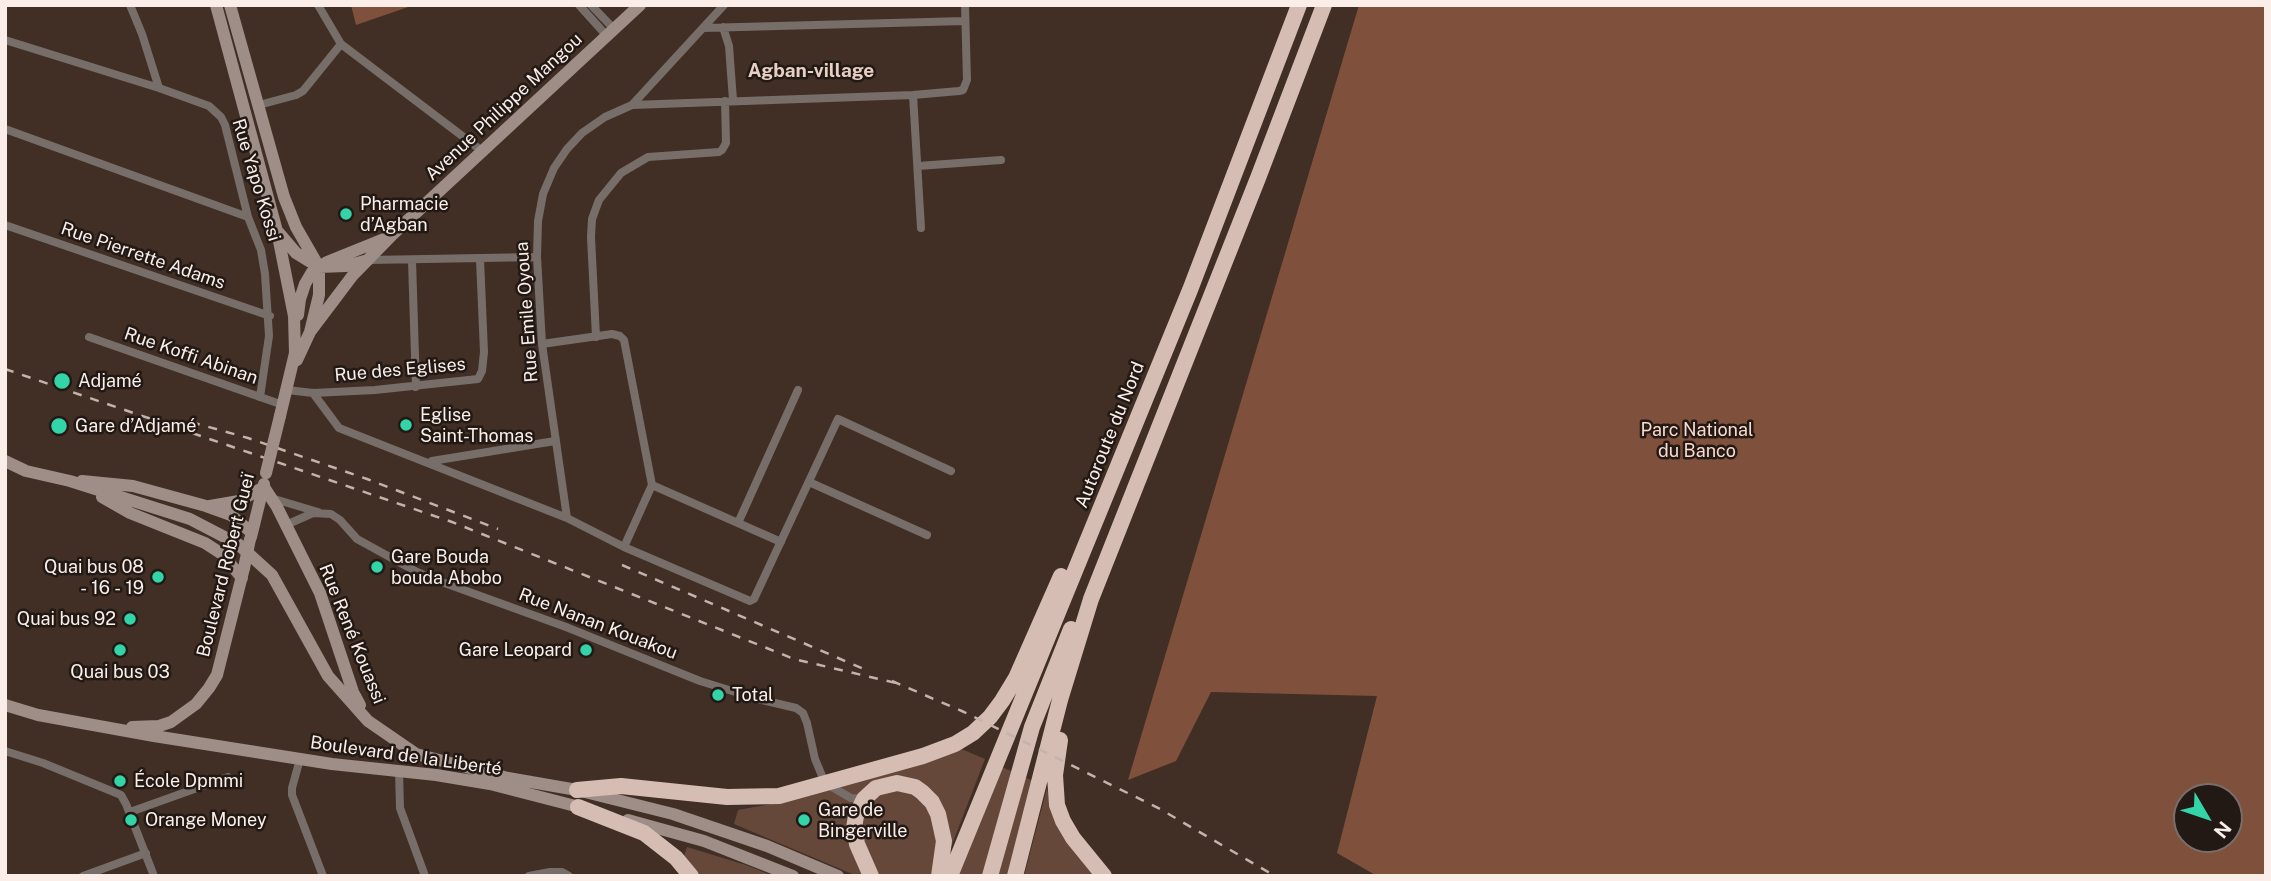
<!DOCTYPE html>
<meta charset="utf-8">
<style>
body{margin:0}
#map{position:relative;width:2271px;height:881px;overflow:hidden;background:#412f26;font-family:"Public Sans",sans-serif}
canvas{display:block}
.frame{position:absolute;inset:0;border:7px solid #fbeee9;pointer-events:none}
.north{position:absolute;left:2173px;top:783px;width:70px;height:70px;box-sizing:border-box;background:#221915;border:2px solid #796e6a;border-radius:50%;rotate:129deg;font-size:19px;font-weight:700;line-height:28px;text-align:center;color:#fbeee9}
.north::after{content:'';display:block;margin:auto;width:24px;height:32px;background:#32d4a8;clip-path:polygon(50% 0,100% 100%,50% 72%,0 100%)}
</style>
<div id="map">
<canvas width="2271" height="881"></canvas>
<div class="frame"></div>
<div class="north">N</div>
</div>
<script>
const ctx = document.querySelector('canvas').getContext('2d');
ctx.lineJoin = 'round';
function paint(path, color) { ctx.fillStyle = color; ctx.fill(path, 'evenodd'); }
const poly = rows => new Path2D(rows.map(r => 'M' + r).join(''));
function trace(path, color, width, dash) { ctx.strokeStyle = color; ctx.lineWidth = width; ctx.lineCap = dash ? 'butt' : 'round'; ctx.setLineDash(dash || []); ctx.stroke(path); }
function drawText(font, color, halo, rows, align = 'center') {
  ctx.font = font + ' "Public Sans",sans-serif'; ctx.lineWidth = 5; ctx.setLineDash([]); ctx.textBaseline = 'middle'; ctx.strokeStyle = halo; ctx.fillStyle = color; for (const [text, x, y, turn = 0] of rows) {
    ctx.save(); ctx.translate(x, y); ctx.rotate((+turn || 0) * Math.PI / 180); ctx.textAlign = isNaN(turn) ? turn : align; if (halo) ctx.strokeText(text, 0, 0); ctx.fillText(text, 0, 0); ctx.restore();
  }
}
const green = poly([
 [959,748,985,759,948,855,935,860,931,876,857,876,734,824,738,810,793,800],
 [1002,767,1033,781,1010,876,957,876],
 [1047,788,1051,807,1097,876,1024,876],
 [687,847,746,865,773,876,698,876,683,859]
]);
const forest = poly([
 [351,5,414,5,356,25],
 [1359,5,2266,5,2266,876,1377,876,1337,853,1377,696,1211,692,1176,761,1128,780],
 [2187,797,2229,797,2229,839,2187,839]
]);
const street = poly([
 [130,5,142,34,159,88],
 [318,5,341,44,482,151],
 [579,5,607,36],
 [591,5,614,29],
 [723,27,729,46,733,100],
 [703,28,965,21],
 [5,40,159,88,209,106,221,117,225,125,248,217,261,250,265,274,269,336,260,397],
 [913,95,921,228],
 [259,105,296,95,303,91,341,44],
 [632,105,724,5],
 [5,129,248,217],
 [918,166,1001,160],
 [5,225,270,316],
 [369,260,537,257],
 [412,261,416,387],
 [89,337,283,405],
 [596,337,591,237,592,219,599,200,621,173,648,157,719,152,722,150,726,143,725,101],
 [542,344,612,334,620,336,624,340,652,485,624,547,750,601,754,599,838,419,951,471],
 [287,390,313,393,375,390,478,379,482,371,484,352,480,259],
 [313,393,339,428,567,518,542,344,537,257,538,221,543,194,554,168,567,149,582,133,605,117,632,105,913,95,959,91,963,90,967,80,965,5],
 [432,461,555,441],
 [809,482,927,535],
 [652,485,781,542],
 [271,498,318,512],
 [567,518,624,547],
 [738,523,798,390],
 [286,525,313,513,331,514,340,520,357,539,417,572,439,581,566,627,700,681,758,699,796,708,803,713,807,723,815,759,825,783,851,798,864,799],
 [5,751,43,763,121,795,126,804,154,876],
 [300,759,292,788,292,795,323,876],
 [399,771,400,808,425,876],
 [130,812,228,777],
 [83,876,146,853],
 [529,876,550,872,562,872,569,876]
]);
const secondary = poly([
 [216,5,277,231,294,316,295,353,280,416],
 [230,5,284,197,296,227,319,267,319,295,310,332,297,360],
 [279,233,296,253,319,267,346,266,368,260],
 [298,315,300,299,305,284,312,272,327,262,384,239],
 [310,332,353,275,393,234,640,5],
 [5,461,26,471,70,481,190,519,238,544,272,575,328,676,368,721,416,754,508,778,577,790,673,814,767,846,838,876],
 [82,481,133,486,206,506,231,515,252,533],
 [264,487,277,507,320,593,353,692,360,705],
 [102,497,130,513,205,543,222,554,242,578],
 [210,506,239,501,264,487],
 [251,537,264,484],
 [5,705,38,715,154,736,332,764,436,775,490,784,587,809],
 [132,727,159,726,171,722,196,704,209,688,217,675,244,568],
 [628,820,704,841,793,876]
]);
const highway = poly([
 [1060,740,1055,775,1057,805,1063,821,1073,838,1104,876],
 [577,790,621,786,727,797,779,796,923,756,955,744,973,733,990,717,1002,701,1016,678,1061,576],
 [578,807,644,833,676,858,691,876],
 [871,876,857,844,854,828,856,816,864,799,876,788,897,783,915,787,922,792,932,802,938,814,944,841,939,876],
 [950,876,1190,290,1299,5],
 [990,876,1032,727,1071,629],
 [1015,876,1060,700,1091,599,1258,178,1324,5]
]);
const rail = poly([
 [5,369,452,522,794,659,900,684],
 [191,422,248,438,367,479,498,529],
 [622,565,866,670],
 [892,681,964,712,1160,809,1275,876]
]);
const secondaryBridge = poly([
 [266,473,280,416],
 [244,568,250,539]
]);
const markers = [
 [346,214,7,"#32d4a8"],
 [62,381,9,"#32d4a8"],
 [406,425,7,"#32d4a8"],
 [59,426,9,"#32d4a8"],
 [377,567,7,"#32d4a8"],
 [158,577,7,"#32d4a8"],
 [130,619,7,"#32d4a8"],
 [120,650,7,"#32d4a8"],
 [586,650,7,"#32d4a8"],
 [718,695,7,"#32d4a8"],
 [120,781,7,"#32d4a8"],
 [131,820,7,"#32d4a8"],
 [804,820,7,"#32d4a8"]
];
const streetNames = [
 ["Avenue Philippe Mangou",504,107,-43],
 ["Rue Yapo Kossi",256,180,73],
 ["Rue Pierrette Adams",143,256,19],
 ["Rue Emile Oyoua",527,312,-94],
 ["Rue Koffi Abinan",191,356,19],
 ["Rue des Eglises",400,370,-5],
 ["Autoroute du Nord",1110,435,-68],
 ["Boulevard Robert Gueï",226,565,-76],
 ["Rue Nanan Kouakou",598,624,21],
 ["Rue René Kouassi",352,634,68],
 ["Boulevard de la Liberté",406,756,8]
];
const poiNames = [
 ["Pharmacie",360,204],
 ["d’Agban",360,225],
 ["Adjamé",78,381],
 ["Eglise",420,415],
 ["Saint-Thomas",420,436],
 ["Gare d’Adjamé",75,426],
 ["Gare Bouda",391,557],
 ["bouda Abobo",391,578],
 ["Quai bus 08",144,567,"right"],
 ["- 16 - 19",144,588,"right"],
 ["Quai bus 92",116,619,"right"],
 ["Gare Leopard",572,650,"right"],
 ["Quai bus 03",120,672,"center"],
 ["Total",732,695],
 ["École Dpmmi",134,781],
 ["Gare de",818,810],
 ["Bingerville",818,831],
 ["Orange Money",145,820]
];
const parkNames = [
 ["Parc National",1697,430],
 ["du Banco",1697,451]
];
const neighbourhoodNames = [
 ["Agban-village",811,71]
];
paint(green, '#65483a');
paint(forest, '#7f513c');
trace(street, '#786e69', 8);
trace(secondary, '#9e8e87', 12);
trace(highway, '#d5bdb3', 16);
trace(rail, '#c2b3ad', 2.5, [9, 9]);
trace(secondaryBridge, '#9e8e87', 12);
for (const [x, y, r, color] of markers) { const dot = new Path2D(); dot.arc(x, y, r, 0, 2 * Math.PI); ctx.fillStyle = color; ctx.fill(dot); trace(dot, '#221915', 2.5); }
drawText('18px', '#fbeee9', '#221915', streetNames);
drawText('18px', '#fbeee9', '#221915', poiNames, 'left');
drawText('18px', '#fadacc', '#221915', parkNames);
drawText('bold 19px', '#e7cfc4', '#221915', neighbourhoodNames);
</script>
